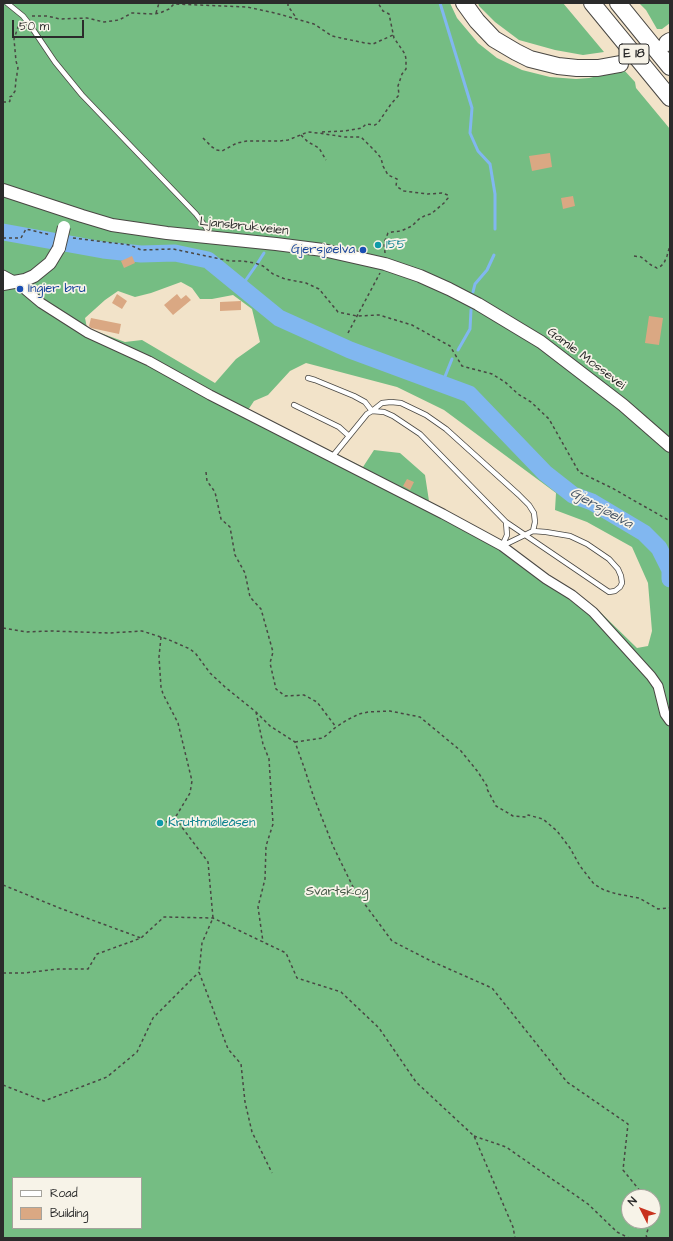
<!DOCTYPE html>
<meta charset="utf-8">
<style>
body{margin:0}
#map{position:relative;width:673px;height:1241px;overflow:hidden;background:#f2e3c9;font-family:"Architects Daughter",sans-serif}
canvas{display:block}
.frame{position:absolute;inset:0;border:4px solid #2b2b2b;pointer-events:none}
.legend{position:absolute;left:12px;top:1177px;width:130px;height:52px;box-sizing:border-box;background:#f7f3e8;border:1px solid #a5a39c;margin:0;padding:5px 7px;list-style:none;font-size:12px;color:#2b2b2b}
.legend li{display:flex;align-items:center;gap:8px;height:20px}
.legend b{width:20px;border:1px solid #a5a39c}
.north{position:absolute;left:621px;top:1189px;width:40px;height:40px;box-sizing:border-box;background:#f7f3e8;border:1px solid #a5a39c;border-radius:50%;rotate:312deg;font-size:11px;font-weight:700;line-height:16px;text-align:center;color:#2b2b2b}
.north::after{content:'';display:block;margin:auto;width:14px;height:18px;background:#c8321e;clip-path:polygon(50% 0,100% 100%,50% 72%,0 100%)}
.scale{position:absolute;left:12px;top:20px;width:72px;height:18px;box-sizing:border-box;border:2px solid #2b2b2b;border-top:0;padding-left:5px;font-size:12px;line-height:14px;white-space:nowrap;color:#2b2b2b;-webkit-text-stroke:3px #f7f3e8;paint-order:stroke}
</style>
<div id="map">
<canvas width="673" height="1241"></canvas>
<div class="frame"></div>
<ul class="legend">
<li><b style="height:5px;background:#fff"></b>Road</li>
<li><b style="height:11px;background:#daa883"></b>Building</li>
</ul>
<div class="north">N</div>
<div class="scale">50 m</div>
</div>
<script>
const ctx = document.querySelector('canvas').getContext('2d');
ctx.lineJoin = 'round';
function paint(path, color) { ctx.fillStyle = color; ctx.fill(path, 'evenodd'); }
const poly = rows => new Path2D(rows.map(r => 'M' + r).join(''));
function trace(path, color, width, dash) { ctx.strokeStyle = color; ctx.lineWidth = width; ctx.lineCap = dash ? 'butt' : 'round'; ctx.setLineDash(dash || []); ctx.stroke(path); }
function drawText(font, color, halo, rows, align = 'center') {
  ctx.font = font + ' "Architects Daughter",sans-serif'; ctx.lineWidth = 3.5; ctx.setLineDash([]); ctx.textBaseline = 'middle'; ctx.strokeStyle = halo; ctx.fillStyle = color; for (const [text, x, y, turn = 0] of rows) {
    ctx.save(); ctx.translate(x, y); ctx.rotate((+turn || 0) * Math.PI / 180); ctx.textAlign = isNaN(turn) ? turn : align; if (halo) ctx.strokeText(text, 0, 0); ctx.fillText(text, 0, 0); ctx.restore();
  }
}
const forest = poly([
 [3,3,450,3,457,18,478,43,497,58,522,70,550,77,576,79,589,78,624,70,635,82,636,88,670,129,670,1238,3,1238],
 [181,282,192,288,200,299,212,299,233,295,252,309,260,342,236,359,215,383,142,340,125,342,87,328,85,318,105,300,118,291,135,297,151,293],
 [306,363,397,387,444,410,556,493,555,510,587,522,632,547,648,583,652,631,648,646,637,648,599,611,504,543,429,501,425,475,400,453,374,450,363,467,248,410,254,401,268,395,290,371],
 [13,1178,141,1178,141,1228,13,1228],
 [629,1197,653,1197,653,1221,629,1221],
 [478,3,563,3,604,52,583,55,555,50,519,40,495,22,479,6],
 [639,3,670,3,670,23,662,29,657,29,646,10]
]);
const stream = poly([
 [440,3,472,108,470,133,478,151,490,164,495,194,495,229],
 [241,287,257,264,264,253],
 [473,292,475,284,487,270,494,255],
 [458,350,470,329,471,310],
 [442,384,452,359]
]);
const river = poly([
 [3,232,103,250,141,254,175,253,208,260,279,318,350,350,469,394,545,473,573,495,592,502,644,533,659,548,670,570,670,579]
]);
const building = poly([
 [550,153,552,167,532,171,529,156],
 [573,196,575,206,563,209,561,198],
 [132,256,135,263,124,268,121,261],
 [117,294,127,301,122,309,112,303],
 [177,294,181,299,186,295,191,300,173,315,164,305],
 [241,301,241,310,220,311,220,302],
 [649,316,663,318,659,345,645,343],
 [91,318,121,324,119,334,91,328,89,326],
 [407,479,414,482,410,490,403,486]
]);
const path = poly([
 [288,3,288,6,297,19],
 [156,13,159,3],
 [32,16,47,16,60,19,87,18,104,22,119,20,132,13,153,14,160,13,169,9,174,4,247,7,275,13,314,24,332,36,341,38,365,43,373,44,393,35],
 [3,102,9,102,10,101,9,97,12,96,15,91,16,79,17,76,17,72,18,68,16,61,14,39,18,27,21,23],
 [322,132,345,131,362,128,366,124,375,125,378,123,391,104,399,95,398,86,402,74,406,69,406,59,405,54,394,38,389,14,383,11,378,3],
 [301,135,308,142,319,148,326,160],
 [203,138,212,147,217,150,222,151,237,143,247,141,280,141,288,140,308,132,318,133,345,137,361,137,375,151,381,158,383,166,388,175,397,179,396,186,399,188,404,191,428,194,442,193,448,195,448,198,444,203,431,214,426,215,419,219,412,226,401,231,392,232,388,233,384,243,385,253],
 [3,238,21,238,26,229,51,235],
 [73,238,130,245,141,250,173,249,230,261,243,261,255,263,263,266,273,274,285,279,306,283,319,289,338,312,357,316,379,315,412,325,450,346,462,366,492,374,505,382,518,394,531,402,549,419,579,472,612,488,670,521],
 [634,256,641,257,651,265,657,268,661,266,664,263,667,256,670,245],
 [348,333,380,273],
 [206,472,207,481,215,492,221,519,230,527,235,555,245,573,250,597,261,609,273,652,270,663,276,689,285,696,304,695,317,702,336,727],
 [3,628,26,632,51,631,109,633,142,631,167,639,190,649,196,654,210,673,225,687,256,712,270,726,295,742,305,770,313,795,333,846,355,891,392,941,431,961,492,988,567,1082,628,1124,623,1170,645,1197],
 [161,637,159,657,161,687,163,694,178,723,192,781,190,793,175,818,162,824],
 [256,712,263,744,269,759,273,824,266,846,265,879,258,907,263,942],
 [295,742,323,738,336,727,347,720,359,714,368,712,390,711,420,717,461,751,478,772,487,786,487,789,496,806,513,816,527,817,528,815,543,819,557,831,570,848,580,866,594,884,604,890,617,894,639,898,658,909,670,908],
 [175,818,208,862,213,918,202,943,199,972,228,1049,241,1064,245,1102,252,1132,272,1173],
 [3,885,62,909,141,938],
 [3,973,24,973,58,969,88,969,97,954,141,938,164,917,213,918,286,953,297,978,341,992,379,1028,416,1082,474,1136,513,1227,515,1238],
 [3,1085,44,1101,107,1077,137,1052,153,1018,199,972],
 [474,1136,506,1147,588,1204,617,1232,629,1238],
 [653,1206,656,1209,653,1216],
 [647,1238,646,1235,651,1221]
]);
const lane = poly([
 [7,3,23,16,30,25,55,62,82,95,196,214,208,230,209,235],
 [308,378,315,380,354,396,365,402,372,411,382,403,391,402,401,403,426,415,446,429,519,495,529,505,534,513,535,522,533,531,502,546],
 [294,405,339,427,349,436],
 [332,457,367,414,372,411,384,412,393,416,420,434,506,522,507,535,502,546],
 [506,522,609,592,615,591,620,587,622,583,621,576,618,569,609,559,587,544,570,536,546,532,533,531]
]);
const street = poly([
 [3,275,16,282,41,303,88,333,149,361,210,395,443,514,502,546,546,579,572,595,593,612,651,676,658,686,665,714,670,721]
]);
const secondary = poly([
 [3,190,82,216,112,225,167,233,276,244,323,250,385,264,420,276,449,289,478,304,541,342,623,405,670,446],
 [3,284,25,280,34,276,50,263,59,248]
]);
const highway = poly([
 [464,3,477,21,494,39,516,52,530,59,558,66,577,68,598,68,620,64],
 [592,3,670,98],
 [618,3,670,67],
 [667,43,670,41]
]);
const secondaryBridge = poly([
 [59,248,64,227]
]);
const markers = [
 [378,245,4,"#0f9aa8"],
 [363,250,4,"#1a4fb4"],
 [20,289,4,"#1a4fb4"],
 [160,823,4,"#0f9aa8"]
];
const shields = [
 [634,54,30]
];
const shieldNames = [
 ["E 18",634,54]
];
const streetNames = [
 ["Ljansbrukveien",244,227,6],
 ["Gamle Mossevei",586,359,37]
];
const cultureNames = [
 ["155",386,245],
 ["Kruttmølleåsen",168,823]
];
const transitNames = [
 ["Gjersjøelva",355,250],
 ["Ingier bru",28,289,"left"]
];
const parkNames = [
 ["Svartskog",337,892]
];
const waterNames = [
 ["Gjersjøelva",601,509,29]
];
paint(forest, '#75bd83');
trace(stream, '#81b7f0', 3);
trace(river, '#81b7f0', 17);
paint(building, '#daa883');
trace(lane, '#494743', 6);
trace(street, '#494743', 11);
trace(secondary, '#494743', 14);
trace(highway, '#494743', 18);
trace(path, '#494743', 1.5, [3, 3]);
trace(lane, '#fff', 4.5);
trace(street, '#fff', 9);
trace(secondary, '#fff', 12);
trace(highway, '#fff', 16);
trace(secondaryBridge, '#494743', 14, []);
trace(secondaryBridge, '#fff', 12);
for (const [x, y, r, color] of markers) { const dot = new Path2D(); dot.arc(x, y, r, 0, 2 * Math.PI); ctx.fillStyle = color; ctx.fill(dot); trace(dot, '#f7f3e8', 1.5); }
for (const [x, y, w] of shields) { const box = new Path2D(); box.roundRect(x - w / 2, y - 10, w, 20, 3); ctx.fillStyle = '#f7f3e8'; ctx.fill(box); trace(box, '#2b2b2b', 1); }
drawText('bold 12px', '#2b2b2b', null, shieldNames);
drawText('13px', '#2b2b2b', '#f7f3e8', streetNames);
drawText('13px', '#0d838f', '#f7f3e8', cultureNames, 'left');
drawText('13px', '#164399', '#f7f3e8', transitNames, 'right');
drawText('13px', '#455847', '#f7f3e8', parkNames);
drawText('italic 14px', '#455566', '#f7f3e8', waterNames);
</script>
